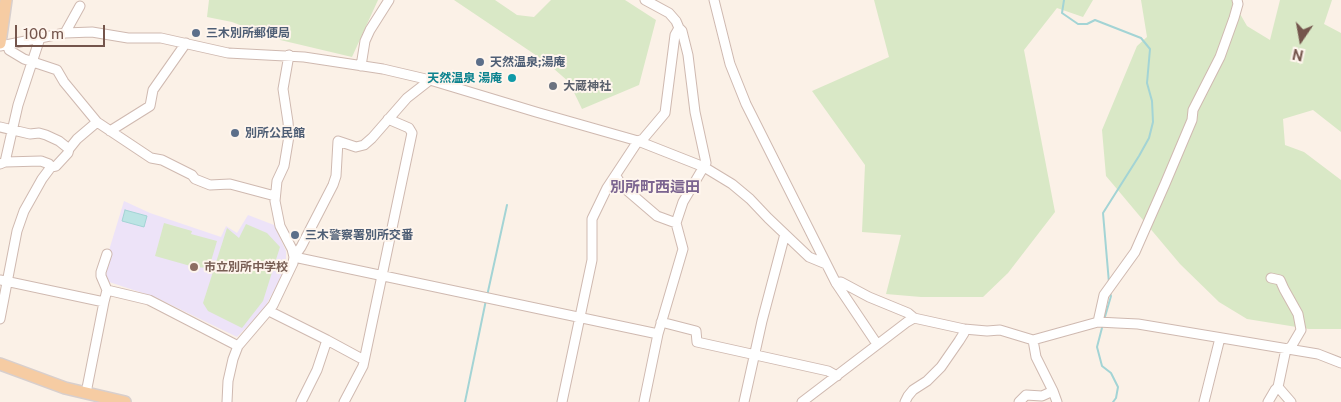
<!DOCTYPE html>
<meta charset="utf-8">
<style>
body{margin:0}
#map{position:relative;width:1341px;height:402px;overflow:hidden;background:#fbf1e7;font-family:"Public Sans",sans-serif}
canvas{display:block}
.north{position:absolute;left:1276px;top:15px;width:50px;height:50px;-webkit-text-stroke:4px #fef5ed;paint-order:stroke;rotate:192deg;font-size:14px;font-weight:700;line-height:20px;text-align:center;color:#74554c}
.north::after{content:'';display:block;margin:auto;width:18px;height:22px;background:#74554c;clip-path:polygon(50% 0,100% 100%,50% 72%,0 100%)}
.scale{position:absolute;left:15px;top:25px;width:90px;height:22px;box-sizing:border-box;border:2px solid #74554c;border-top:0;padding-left:6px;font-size:15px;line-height:18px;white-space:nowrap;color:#74554c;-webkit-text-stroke:4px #fef5ed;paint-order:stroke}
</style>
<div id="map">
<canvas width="1341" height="402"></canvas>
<div class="north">N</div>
<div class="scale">100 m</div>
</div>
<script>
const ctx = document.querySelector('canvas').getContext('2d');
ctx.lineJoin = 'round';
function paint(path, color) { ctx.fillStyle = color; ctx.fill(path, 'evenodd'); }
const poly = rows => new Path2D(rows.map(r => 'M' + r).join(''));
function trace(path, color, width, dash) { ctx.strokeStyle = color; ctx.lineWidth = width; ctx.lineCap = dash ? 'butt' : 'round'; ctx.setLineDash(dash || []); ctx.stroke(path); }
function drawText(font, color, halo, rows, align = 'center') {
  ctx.font = font + ' "Public Sans","Noto Sans JP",sans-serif'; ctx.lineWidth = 4; ctx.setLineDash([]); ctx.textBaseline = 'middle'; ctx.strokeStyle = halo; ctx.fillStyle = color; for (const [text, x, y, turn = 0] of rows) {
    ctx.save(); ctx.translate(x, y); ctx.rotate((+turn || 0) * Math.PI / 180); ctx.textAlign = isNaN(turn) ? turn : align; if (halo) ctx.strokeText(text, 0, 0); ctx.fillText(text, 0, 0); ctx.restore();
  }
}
const education = poly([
 [124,201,150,213,221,237,226,226,237,233,248,215,274,225,286,251,286,264,278,283,264,309,237,337,155,297,106,281,103,270]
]);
const green = poly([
 [209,0,378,0,352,57,276,39,232,22,207,17],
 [454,0,495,0,517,15,534,17,551,0,625,0,656,20,639,85,582,109,569,82,546,62],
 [874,0,1093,0,1083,17,1057,8,1024,50,1055,212,1008,273,983,297,921,297,886,294,901,235,862,232,865,165,812,91,889,57],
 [1141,0,1232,0,1247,26,1270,40,1280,0,1332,0,1324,24,1341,33,1341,132,1313,110,1283,119,1285,145,1304,152,1341,180,1341,329,1309,329,1247,319,1219,302,1180,264,1106,176,1102,130,1137,46,1147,37],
 [164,223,192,231,191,234,217,241,209,268,194,267,155,256],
 [246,224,267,233,280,247,263,301,242,328,208,311,203,303,227,228,239,238]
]);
const water = poly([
 [125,210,147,216,144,227,122,221,125,210]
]);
const stream = poly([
 [1064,0,1062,13,1078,24,1087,24,1095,20,1141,38,1150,49,1147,83,1152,101,1153,122,1149,138,1139,156,1103,213,1109,283],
 [487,296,507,205],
 [1104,320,1111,296,1110,293],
 [1103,324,1097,347,1102,366,1111,373,1118,387,1116,398,1113,402],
 [465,402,486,300]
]);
const minor = poly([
 [714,0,730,64,746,104,836,283,877,344],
 [65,33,80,6],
 [0,46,65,33,92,32,128,38,161,38,228,53,304,57,383,69,430,80,536,112,638,141,704,167,732,184,750,199,768,218,809,257,826,264],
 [8,46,9,50,24,59,57,70,64,82,97,122,151,158,162,160,192,175,195,179,210,185,230,184,275,196],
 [289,55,283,89,288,122,289,136,284,166,277,181,275,201,280,226,292,249,294,257],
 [361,66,365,41,370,30,389,0],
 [0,127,30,134,39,133,46,135,59,141,69,149],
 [110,131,150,106,153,90,186,43],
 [5,162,18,105,40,38],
 [0,164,5,162,41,161,49,164,51,167],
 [616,176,622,186,657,216,676,223],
 [107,254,101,272,101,276,107,290],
 [294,257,658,334],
 [1271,278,1280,280,1284,289,1298,314,1301,330,1291,347,1286,349,1278,387,1291,402],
 [0,280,104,302,107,290,149,300,238,346],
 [836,283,841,282,869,297,908,313,914,318,964,329,987,331,1000,330,1033,340,1098,322,1117,323,1138,324,1318,354,1341,363],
 [269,311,327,340,364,360],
 [0,319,17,231,24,211,42,179,51,167,56,166,68,153,69,149,77,139,97,122],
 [661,322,696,331,697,342,828,371,837,376],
 [1098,322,1104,295,1135,252,1165,184,1192,120,1193,110,1220,57,1234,18,1238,4,1237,0],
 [1053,391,1057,402],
 [86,393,104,302],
 [227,402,228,381,233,359,238,346,273,305,293,263,294,257,301,247,333,185,336,176,338,141,356,147,364,145,372,138,407,98,430,80],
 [301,402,317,370,327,340],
 [344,402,363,366,412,133,409,128,388,119],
 [562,402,592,260,592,219,607,188,638,141,643,139,665,113,675,35,679,28,676,21,669,13,645,0],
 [644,402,658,334,683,249,676,223,683,202,706,163,695,112,688,55,682,31,679,28],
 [744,402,762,321,785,234],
 [802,402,907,322,914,318],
 [905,402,908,396,913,390,927,381,941,367,959,341,964,333,964,329],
 [1019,402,1026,395,1042,396,1053,391,1036,357,1033,340],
 [1204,402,1220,338],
 [1268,402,1275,390,1278,387]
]);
const major = poly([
 [0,43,6,0],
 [0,364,65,388,125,402]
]);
const markers = [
 [196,33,5,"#5c6f8a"],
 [480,62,5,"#5c6f8a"],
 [512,78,5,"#0f9aa8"],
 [553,86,5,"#6b7280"],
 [235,133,5,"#5c6f8a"],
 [295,235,5,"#5c6f8a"],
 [194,267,5,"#8d6e63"]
];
const serviceNames = [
 ["三木別所郵便局",206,33],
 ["天然温泉;湯庵",490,62],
 ["別所公民館",245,133],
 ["三木警察署別所交番",305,235]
];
const cultureNames = [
 ["天然温泉 湯庵",502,78]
];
const worshipNames = [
 ["大蔵神社",563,86]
];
const educationNames = [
 ["市立別所中学校",204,267]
];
const quarterNames = [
 ["別所町西這田",655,187]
];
paint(education, '#ede3f8');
paint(green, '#d9e8c6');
paint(water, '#bce4e4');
trace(water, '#a3d4d5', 1);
trace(stream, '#a3d4d5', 2);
trace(minor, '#cfb9b0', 11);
trace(major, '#d8cfcd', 14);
trace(minor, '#fff', 9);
trace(major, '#f6cca3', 11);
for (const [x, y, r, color] of markers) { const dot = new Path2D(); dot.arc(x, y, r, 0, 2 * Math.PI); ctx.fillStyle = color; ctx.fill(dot); trace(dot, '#fef5ed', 2); }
drawText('bold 12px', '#4e5e75', '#fef5ed', serviceNames, 'left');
drawText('bold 12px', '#0d838f', '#fef5ed', cultureNames, 'right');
drawText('bold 12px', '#5b616d', '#fef5ed', worshipNames, 'left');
drawText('bold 12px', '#785e54', '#fef5ed', educationNames, 'left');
drawText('bold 15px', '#7b6490', '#fef5ed', quarterNames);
</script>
